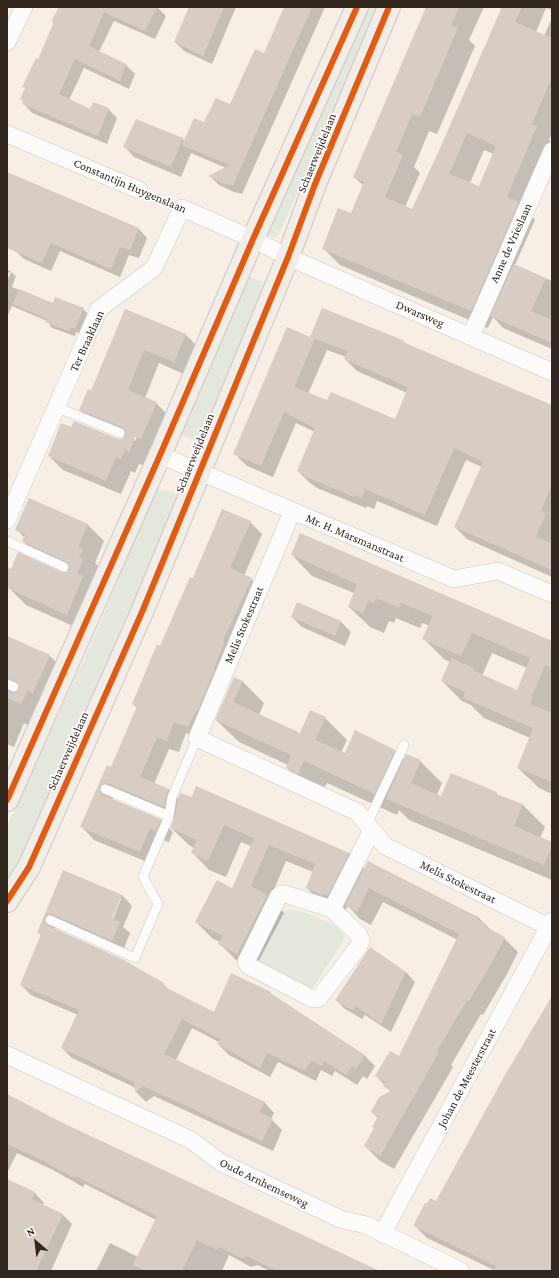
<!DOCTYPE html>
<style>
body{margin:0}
#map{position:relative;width:559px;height:1278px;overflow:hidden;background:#f7eee5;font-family:"Crimson Pro",serif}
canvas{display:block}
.frame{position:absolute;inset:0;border:8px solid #32271e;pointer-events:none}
.north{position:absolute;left:16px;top:1222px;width:40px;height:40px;-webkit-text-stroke:3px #fff;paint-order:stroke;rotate:332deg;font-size:11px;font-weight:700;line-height:16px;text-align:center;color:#32271e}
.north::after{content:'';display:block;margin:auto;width:14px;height:18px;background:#32271e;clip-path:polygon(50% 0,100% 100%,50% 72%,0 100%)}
</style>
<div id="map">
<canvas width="559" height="1278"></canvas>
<div class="frame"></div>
<div class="north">N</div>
</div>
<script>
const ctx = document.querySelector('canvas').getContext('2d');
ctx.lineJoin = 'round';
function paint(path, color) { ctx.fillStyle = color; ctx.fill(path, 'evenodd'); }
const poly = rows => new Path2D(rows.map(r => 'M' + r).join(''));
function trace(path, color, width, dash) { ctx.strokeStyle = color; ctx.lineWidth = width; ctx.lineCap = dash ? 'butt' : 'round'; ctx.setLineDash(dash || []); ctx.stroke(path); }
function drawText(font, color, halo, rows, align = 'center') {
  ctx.font = font + ' "Crimson Pro",serif'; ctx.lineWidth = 3.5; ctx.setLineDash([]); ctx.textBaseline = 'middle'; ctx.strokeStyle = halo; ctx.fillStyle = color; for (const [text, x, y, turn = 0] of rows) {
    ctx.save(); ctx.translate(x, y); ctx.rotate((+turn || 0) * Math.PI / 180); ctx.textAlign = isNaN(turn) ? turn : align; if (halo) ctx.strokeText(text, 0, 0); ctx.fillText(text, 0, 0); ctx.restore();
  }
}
const green = poly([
 [362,7,381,7,279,234,274,237,267,235,264,228],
 [243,274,266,283,201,443,179,433],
 [155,488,182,496,95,695,7,888,7,826,101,622],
 [289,910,304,912,332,924,340,930,345,938,312,989,272,970,253,958,279,912]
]);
const shadow = poly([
 [60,7,157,7,166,16,155,39,114,21,99,52,126,65,135,74,129,89,84,68,69,100,91,110,108,109,117,118,107,144,32,113,23,103,24,102,21,99,26,89,24,87,39,60,54,24],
 [190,7,236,7,212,64,184,51,175,42],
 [285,7,325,7,242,194,234,192,219,185,210,176,226,168,191,153,181,177,134,157,124,146,136,120,183,139,185,141,205,124,231,105,264,54],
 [428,7,484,7,469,40,475,46,437,134,429,131,414,167,420,173,405,207,413,210,503,7,552,7,552,10,546,8,536,32,544,36,552,18,552,133,549,140,552,143,552,148,525,210,535,220,515,265,552,281,552,349,503,328,493,317,488,328,340,265,323,248,352,214,364,186,354,177],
 [484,150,494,154,479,187,470,183],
 [7,173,139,229,147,238,139,258,129,255,120,277,60,251,51,271,24,259,15,251,7,218],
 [7,269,10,271,16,276,12,287,54,304,83,309,89,315,81,334,76,332,75,336,52,328,47,321,12,306,7,317,7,281,11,272,9,272,7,276],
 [126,310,185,334,200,349,188,376,159,363,145,398,156,403,171,418,150,451,143,465,139,464,135,473,131,471,121,494,63,470,49,456,118,440,122,440,126,437,94,424,80,410,92,392],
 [137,432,138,433,135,441,133,440],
 [310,338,403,341,407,344,552,406,552,540,550,544,552,545,552,577,467,539,455,527,482,467,466,460,437,526,377,501,374,509,367,506,366,508,317,488,310,483,298,471,315,432,296,423,273,477,247,466,235,454],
 [327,350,346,357,345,359,357,371,407,393,396,420,328,401,308,394],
 [250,522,262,534,244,576,251,579,263,592,201,739,186,733,179,752,169,749,154,784,169,789,179,799,349,853,365,869,478,917,493,932,504,938,518,952,507,974,483,1015,481,1014,451,1065,453,1067,394,1169,379,1160,365,1146,375,1129,378,1118,372,1112,391,1092,376,1076,400,1057,458,940,383,902,371,925,360,919,348,906,345,912,324,905,307,888,313,872,286,861,270,899,284,913,254,970,237,961,220,944,220,942,213,939,196,922,233,889,251,846,241,842,226,877,209,870,192,852,194,848,189,845,171,828,175,819,121,796,114,796,112,800,161,820,173,832,169,842,162,840,152,864,94,840,82,827,107,766,112,768,137,708,133,704,194,580],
 [87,524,104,541,95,563,99,567,84,631,26,605,9,588,61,573,68,573,69,571,40,558,23,541,25,538,17,530],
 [292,555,552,643,552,794,539,788,518,768,530,738,484,718,471,705,462,701,442,681,450,662,444,659,424,639,430,626,422,623,420,628,396,618,394,623,389,621,384,633,370,627,349,607,354,593,312,576],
 [492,653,527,668,517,691,482,676],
 [298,603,341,622,351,632,345,646,302,627,292,617],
 [7,637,49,655,64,670,29,726,24,723,14,747,7,744],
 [242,681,264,703,259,715,301,734,325,718,347,740,341,753,345,755,395,750,405,760,420,761,442,783,437,795,442,797,496,793,499,796,523,805,545,827,540,838,552,843,552,880,409,820,399,810,397,815,327,783,320,795,309,790,287,768,288,765,239,742,216,720],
 [63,871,122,895,132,906,123,927,130,933,123,951,57,925,54,929,163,984,170,991,214,1014,231,975,270,993,275,998,365,1056,375,1066,367,1079,363,1076,357,1085,335,1071,332,1076,321,1070,316,1081,278,1062,270,1077,229,1055,218,1044,219,1042,192,1028,176,1060,264,1102,274,1113,271,1119,282,1130,273,1151,154,1096,146,1102,136,1092,136,1088,72,1058,62,1048,78,1015,31,995,21,985,41,936,38,932],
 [119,899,121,899,111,924,109,923],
 [406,972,415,982,391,1032,365,1015,362,1019,345,1009,336,1000],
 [552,996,552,1271,496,1271,427,1238,415,1226,428,1205,436,1202],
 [7,1095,38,1112,377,1271,270,1271,257,1265,251,1267,229,1255,222,1271,96,1271,110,1243,138,1257,156,1220,85,1184,83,1187,53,1170,17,1153,7,1173],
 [7,1180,35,1193,44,1203,43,1205,63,1215,72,1224,51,1271,7,1271]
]);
const building = poly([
 [59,7,157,7,145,31,104,12,89,46,126,64,120,81,75,59,59,94,90,109,93,102,109,108,98,136,22,104,23,101,20,99,25,88,22,87,36,58,38,59,53,24,52,20],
 [189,7,224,7,203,56,174,42],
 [284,7,312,7,233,185,224,184,208,176,230,165,182,145,194,118,204,122,216,98,230,104,255,49,264,53],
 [426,7,459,7,451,25,458,28,420,117,412,114,396,152,403,155,385,197,412,209,441,146,502,7,522,7,515,22,552,38,552,77,532,124,537,126,507,197,519,202,471,311,322,249,338,208,351,213,364,182,353,177],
 [467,133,496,146,479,186,449,174],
 [136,119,183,138,171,167,123,147],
 [7,172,139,228,130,250,120,247,111,269,51,243,42,263,7,248],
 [514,264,546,278,531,311,552,320,552,343,490,316],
 [19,289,53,303,55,297,84,308,75,329,71,327,69,331,45,322,47,319,13,304],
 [322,308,403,340,403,342,449,362,552,405,552,484,541,511,546,514,536,537,552,544,552,570,454,527,483,462,454,448,425,515,365,489,362,498,355,495,354,497,304,476,304,474,297,471,315,428,284,412,261,466,233,454,287,327,310,337],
 [315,339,348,351,344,359,408,387,395,419,331,392,327,400,294,387],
 [125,309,186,334,174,362,144,350,128,390,157,402,141,439,135,437,129,452,125,450,121,459,116,457,106,481,48,456,61,423,71,427,74,421,118,439,121,439,125,436,126,432,122,427,79,410,88,389,91,391],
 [29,498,88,524,78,547,83,549,79,558,83,559,77,574,83,576,67,615,7,588,7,567,11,569,18,552,62,572,67,572,70,569,69,564,66,562,22,541,25,534,15,530],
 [222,509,251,521,230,568,252,578,224,638,224,643,214,668,215,669,197,712,196,711,188,727,174,722,167,741,157,737,140,777,169,789,166,796,164,807,107,783,102,784,99,787,100,792,103,795,161,819,156,831,150,828,140,852,80,827,107,765,111,767,137,706,132,704,157,644,160,646,190,577,193,578],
 [300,533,552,641,552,668,545,665,532,696,533,697,530,704,552,713,552,782,517,768,533,728,463,698,465,692,441,681,451,658,473,668,474,671,517,690,530,658,472,633,461,656,422,639,433,616,401,603,399,608,376,598,374,603,368,601,363,613,348,607,357,584,291,555],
 [297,602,341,621,335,636,291,617],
 [7,636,50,655,33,693,28,690,21,704,7,698,7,691,15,693,19,690,20,687,17,682,7,678],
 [234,677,243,681,233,702,300,733,310,710,326,717,315,740,345,753,355,730,395,750,375,794,304,761,298,774,286,768,291,755,215,720],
 [406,754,421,760,411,783,441,796,451,773,497,792,496,794,523,804,514,826,552,842,552,846,544,865,386,799],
 [196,786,349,853,328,896,323,893,322,895,306,888,315,864,269,845,251,886,267,895,237,954,218,944,223,936,195,922,217,880,232,888,254,838,224,825,208,861,191,853,197,840,170,828,175,817,178,799,180,793,192,797],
 [368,861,478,917,477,919,487,925,486,927,505,937,494,959,469,1001,467,1000,437,1051,439,1052,380,1156,364,1146,374,1128,372,1127,378,1116,371,1112,379,1097,391,1091,383,1086,385,1082,375,1076,390,1051,399,1056,459,934,369,888,357,912,345,905],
 [63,870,122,895,112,919,120,922,112,941,52,914,47,915,44,918,45,923,47,925,122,959,164,983,163,986,214,1012,231,973,271,992,270,993,365,1055,356,1069,352,1067,346,1075,324,1061,322,1066,311,1061,305,1071,267,1053,260,1068,217,1044,220,1039,182,1019,164,1054,265,1102,259,1112,273,1119,262,1141,143,1086,135,1092,134,1082,61,1048,79,1010,20,985,41,934,37,933],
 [370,947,406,972,381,1024,356,1006,353,1011,335,1000],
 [552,996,552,1271,493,1271,496,1266,413,1226,425,1203,427,1204,430,1198,436,1201,505,1075],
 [7,1094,67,1125,380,1271,278,1271,247,1256,241,1258,220,1247,218,1250,197,1240,182,1271,145,1271,133,1265,157,1216,75,1176,74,1178,42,1160,7,1144],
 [7,1179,35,1192,32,1199,63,1214,36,1271,7,1271]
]);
const lane = poly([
 [56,407,120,433],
 [7,541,64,567],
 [7,684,14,687],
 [105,789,169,816],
 [367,824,404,745],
 [50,920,135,958,158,904,143,877,169,816,172,797,197,738]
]);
const street = poly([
 [7,42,24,7],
 [7,134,139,190],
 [471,336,552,151],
 [160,455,454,579,498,571,552,594],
 [292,512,197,738,357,812,385,846,549,927],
 [7,520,99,309,154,268,182,208,253,239,288,257,552,372],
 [332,909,285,894,281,894,278,897,246,962,249,966,313,999,319,998,359,946,361,940,358,934,332,909,372,830],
 [7,1055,191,1140,220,1162,340,1219,366,1225,461,1271],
 [382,1234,552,921]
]);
const secondary = poly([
 [7,800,160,455,253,239,357,7],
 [7,901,29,867,142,612,288,257,315,184,389,7]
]);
const cycleway = poly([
 [7,800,160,455,253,239,357,7],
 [7,901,29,867,142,612,288,257,315,184,389,7]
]);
const streetNames = [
 ["Schaerweijdelaan",317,153,-68],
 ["Constantijn Huygenslaan",130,186,23],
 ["Anne de Vrieslaan",511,243,-66],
 ["Dwarsweg",420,314,23],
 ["Ter Braaklaan",87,341,-65],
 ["Schaerweijdelaan",195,453,-68],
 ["Mr. H. Marsmanstraat",355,538,23],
 ["Melis Stokestraat",244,625,-67],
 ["Schaerweijdelaan",68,751,-66],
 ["Melis Stokestraat",458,882,26],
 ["Johan de Meesterstraat",467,1078,-62],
 ["Oude Arnhemseweg",264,1183,26]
];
paint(green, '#e3e7dc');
paint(shadow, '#0003');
paint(building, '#d7cdc5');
trace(lane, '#cfc6bd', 10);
trace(street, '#cfc6bd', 18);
trace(secondary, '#cfc6bd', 24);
trace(lane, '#fefcfb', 9);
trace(street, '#fefcfb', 17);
trace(secondary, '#f1eee9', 22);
trace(cycleway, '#e8590c', 6);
drawText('12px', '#32271e', '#fff', streetNames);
</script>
